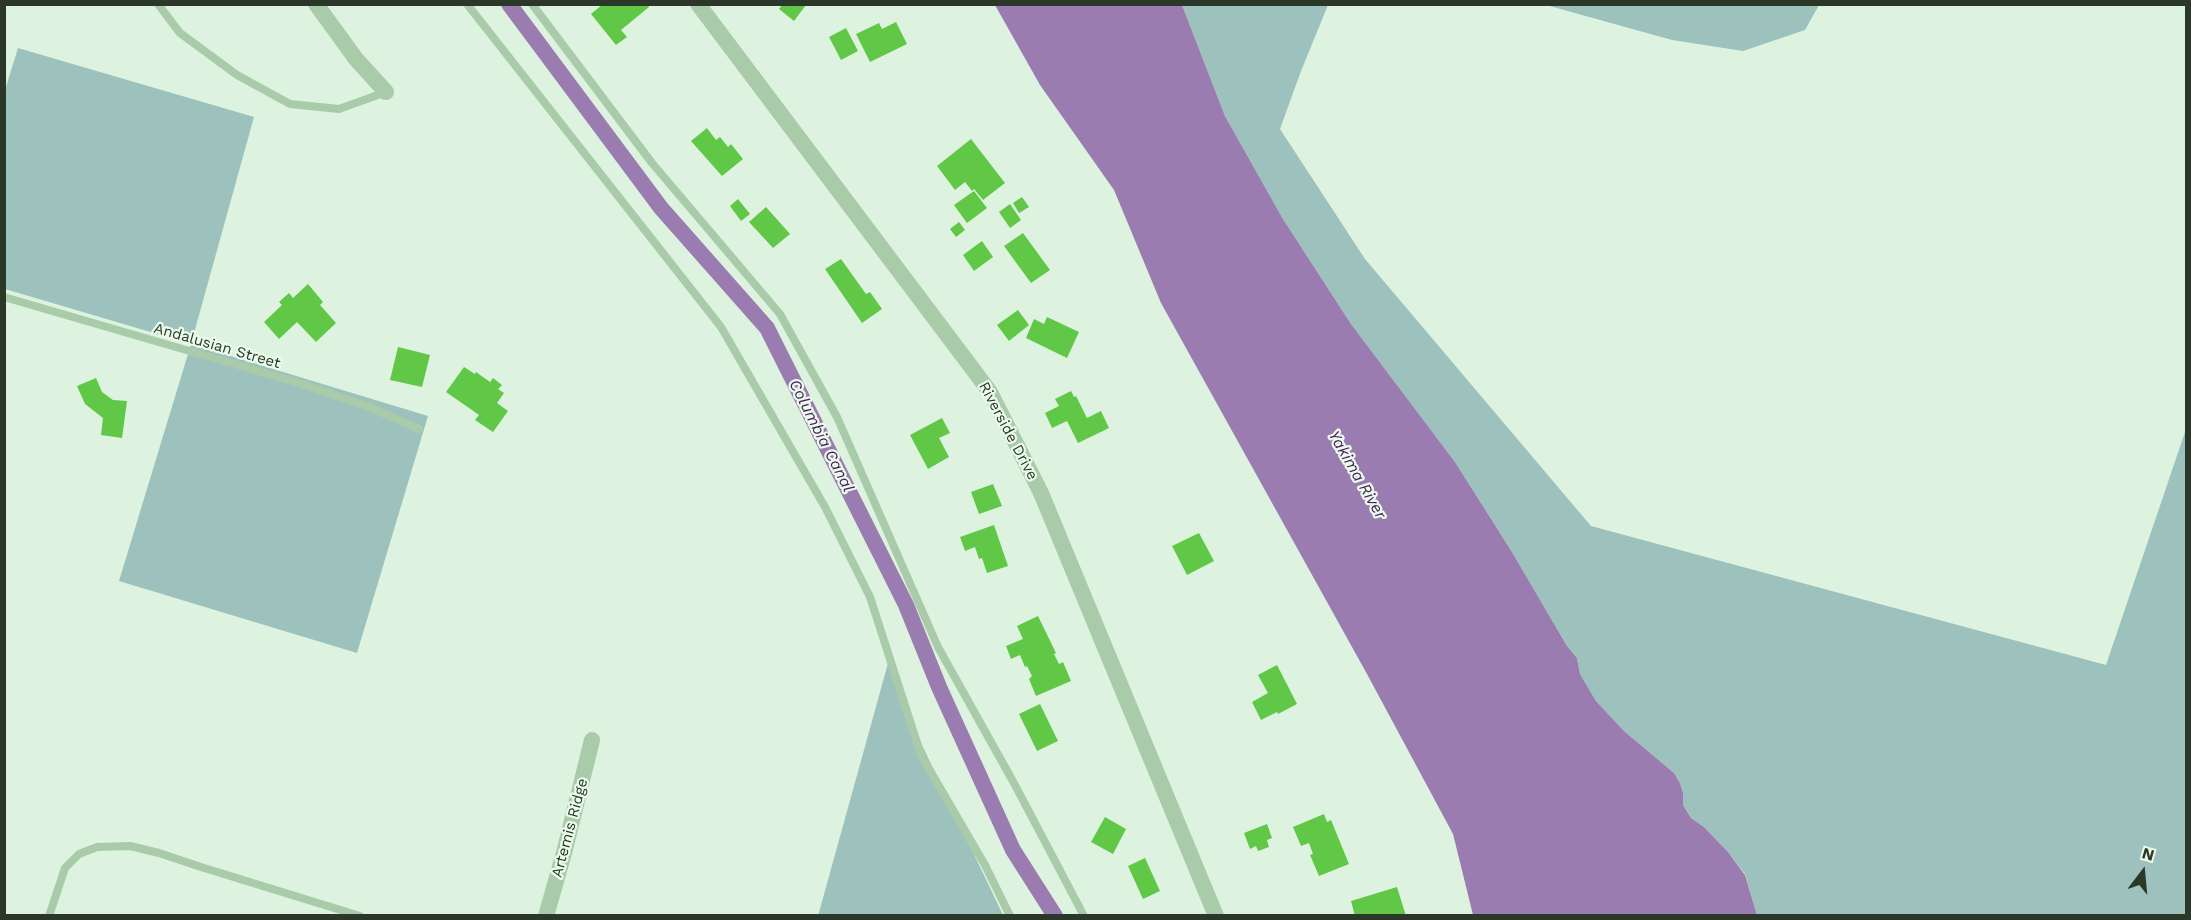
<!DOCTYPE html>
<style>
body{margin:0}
#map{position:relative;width:2191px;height:920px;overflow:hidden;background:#ddf3df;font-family:"Work Sans",sans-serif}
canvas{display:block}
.frame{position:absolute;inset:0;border:6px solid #2b3829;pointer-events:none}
.north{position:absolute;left:2113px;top:842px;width:60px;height:60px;-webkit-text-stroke:4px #eafaeb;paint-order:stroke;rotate:16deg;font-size:16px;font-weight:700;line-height:24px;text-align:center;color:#2b3829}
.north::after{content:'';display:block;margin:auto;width:21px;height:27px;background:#2b3829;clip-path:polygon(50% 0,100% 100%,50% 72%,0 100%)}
</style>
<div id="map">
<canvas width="2191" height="920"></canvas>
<div class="frame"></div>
<div class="north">N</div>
</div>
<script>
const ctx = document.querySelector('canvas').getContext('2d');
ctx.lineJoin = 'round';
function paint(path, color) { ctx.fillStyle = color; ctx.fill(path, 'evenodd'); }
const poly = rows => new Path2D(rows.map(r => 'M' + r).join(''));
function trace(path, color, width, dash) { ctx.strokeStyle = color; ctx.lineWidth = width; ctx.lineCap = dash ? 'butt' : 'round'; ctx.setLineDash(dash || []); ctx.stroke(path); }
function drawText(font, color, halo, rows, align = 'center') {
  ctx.font = font + ' "Work Sans",sans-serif'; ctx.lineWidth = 4.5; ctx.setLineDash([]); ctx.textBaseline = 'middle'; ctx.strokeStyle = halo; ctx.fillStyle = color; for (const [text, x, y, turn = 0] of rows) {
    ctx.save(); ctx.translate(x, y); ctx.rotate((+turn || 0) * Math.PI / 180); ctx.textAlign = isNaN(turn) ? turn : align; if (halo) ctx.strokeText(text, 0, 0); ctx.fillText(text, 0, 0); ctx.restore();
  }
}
const green = poly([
 [1182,5,1328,5,1301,71,1280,129,1365,259,1591,526,2106,665,2186,429,2186,915,1757,915,1745,874,1728,852,1704,827,1691,818,1683,805,1683,793,1680,783,1674,773,1624,731,1596,701,1580,674,1577,658,1567,646,1512,552,1455,462,1351,324,1283,219,1225,116],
 [1546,5,1819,5,1805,30,1743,51,1672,40],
 [18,48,254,117,191,344,428,416,357,653,119,581,191,344,5,289,4,93],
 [890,656,912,724,1003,915,818,916]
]);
const water = poly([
 [995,5,1182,5,1225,116,1283,219,1351,324,1455,462,1512,552,1567,646,1577,658,1580,674,1596,701,1624,731,1674,773,1680,783,1683,793,1683,805,1691,818,1704,827,1728,852,1745,875,1757,915,1473,915,1453,834,1367,674,1161,303,1114,190,1040,85]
]);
const canal = poly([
 [509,4,661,208,767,328,906,605,939,687,1013,850,1055,916]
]);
const building = poly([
 [603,4,647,4,649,7,621,30,627,37,616,45,591,14],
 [782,5,806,5,794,21,779,9],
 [896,22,907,44,870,62,856,34,879,23,882,29],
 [846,28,858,51,841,60,829,37],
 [707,128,716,140,720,137,728,147,731,144,743,159,722,176,691,141],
 [971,139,1005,183,983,200,974,189,972,191,965,182,955,190,937,166],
 [974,191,987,208,967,223,954,205],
 [1022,197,1029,207,1019,213,1013,203],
 [738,199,750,214,741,221,730,206],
 [1010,204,1021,220,1010,228,999,212],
 [766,207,790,234,773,248,749,222],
 [959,222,965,230,956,237,950,229],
 [1023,233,1050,270,1031,283,1004,246],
 [982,241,993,257,974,271,963,255],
 [841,259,866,294,870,292,882,309,862,323,825,269],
 [308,284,323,302,320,305,336,323,316,342,297,322,279,339,264,322,282,305,279,302,289,293,293,298],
 [1018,310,1029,325,1009,341,997,325],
 [1047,317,1079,332,1067,358,1026,338,1034,319,1044,324],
 [398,347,430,355,422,387,390,380],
 [464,367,475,374,476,372,490,382,493,378,502,385,498,389,504,393,497,403,508,411,493,432,475,420,479,415,446,392],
 [96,378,102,392,113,400,127,401,122,438,101,435,103,418,85,404,77,386],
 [1071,391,1074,397,1076,396,1087,418,1101,411,1109,428,1078,443,1067,421,1052,428,1045,413,1059,406,1055,399],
 [942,418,950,433,939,438,949,457,928,469,910,435],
 [993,484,1002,506,979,514,971,492],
 [994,525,1008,566,987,573,982,558,979,559,975,547,965,551,960,537],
 [1199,533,1214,561,1187,575,1172,546],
 [1038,616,1056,653,1054,654,1059,664,1063,662,1071,681,1036,696,1029,679,1032,676,1027,666,1025,667,1020,655,1011,659,1006,646,1023,639,1017,626],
 [1277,665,1297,704,1278,714,1277,712,1261,720,1252,702,1268,693,1258,675],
 [1040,704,1058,741,1037,751,1019,714],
 [1324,814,1327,822,1331,820,1349,864,1319,876,1310,855,1313,854,1309,843,1301,846,1293,827],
 [1105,817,1126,829,1113,854,1091,842],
 [1267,824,1272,838,1267,840,1269,847,1258,851,1256,846,1250,849,1244,833],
 [1145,858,1160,891,1143,899,1128,866],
 [1397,887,1406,916,1355,916,1351,901]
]);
const lane = poly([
 [158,4,180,33,237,75,290,104,339,109,386,92],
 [467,4,721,327,825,507,870,597,921,755,985,865,1010,916],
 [532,4,652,163,780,314,837,417,938,647,1015,785,1084,916],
 [4,297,296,382,367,406,419,429],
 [49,916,65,868,79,854,97,847,130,846,159,853,201,867,360,916]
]);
const street = poly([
 [316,4,356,59,386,92],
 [698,4,990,392,1041,493,1216,916],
 [546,916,564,853,592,740]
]);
const streetNames = [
 ["Andalusian Street",217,346,16],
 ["Riverside Drive",1008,431,62],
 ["Artemis Ridge",570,828,-75]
];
const waterNames = [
 ["Columbia Canal",821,436,63],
 ["Yakima River",1357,475,60]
];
paint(green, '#9dc2be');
paint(water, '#9b7cb0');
trace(canal, '#9b7cb0', 16);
paint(building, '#61c747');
trace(lane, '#a9cba9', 8);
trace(street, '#a9cba9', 16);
drawText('15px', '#2b3829', '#eafaeb', streetNames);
drawText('italic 16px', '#431e5a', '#eafaeb', waterNames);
</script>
